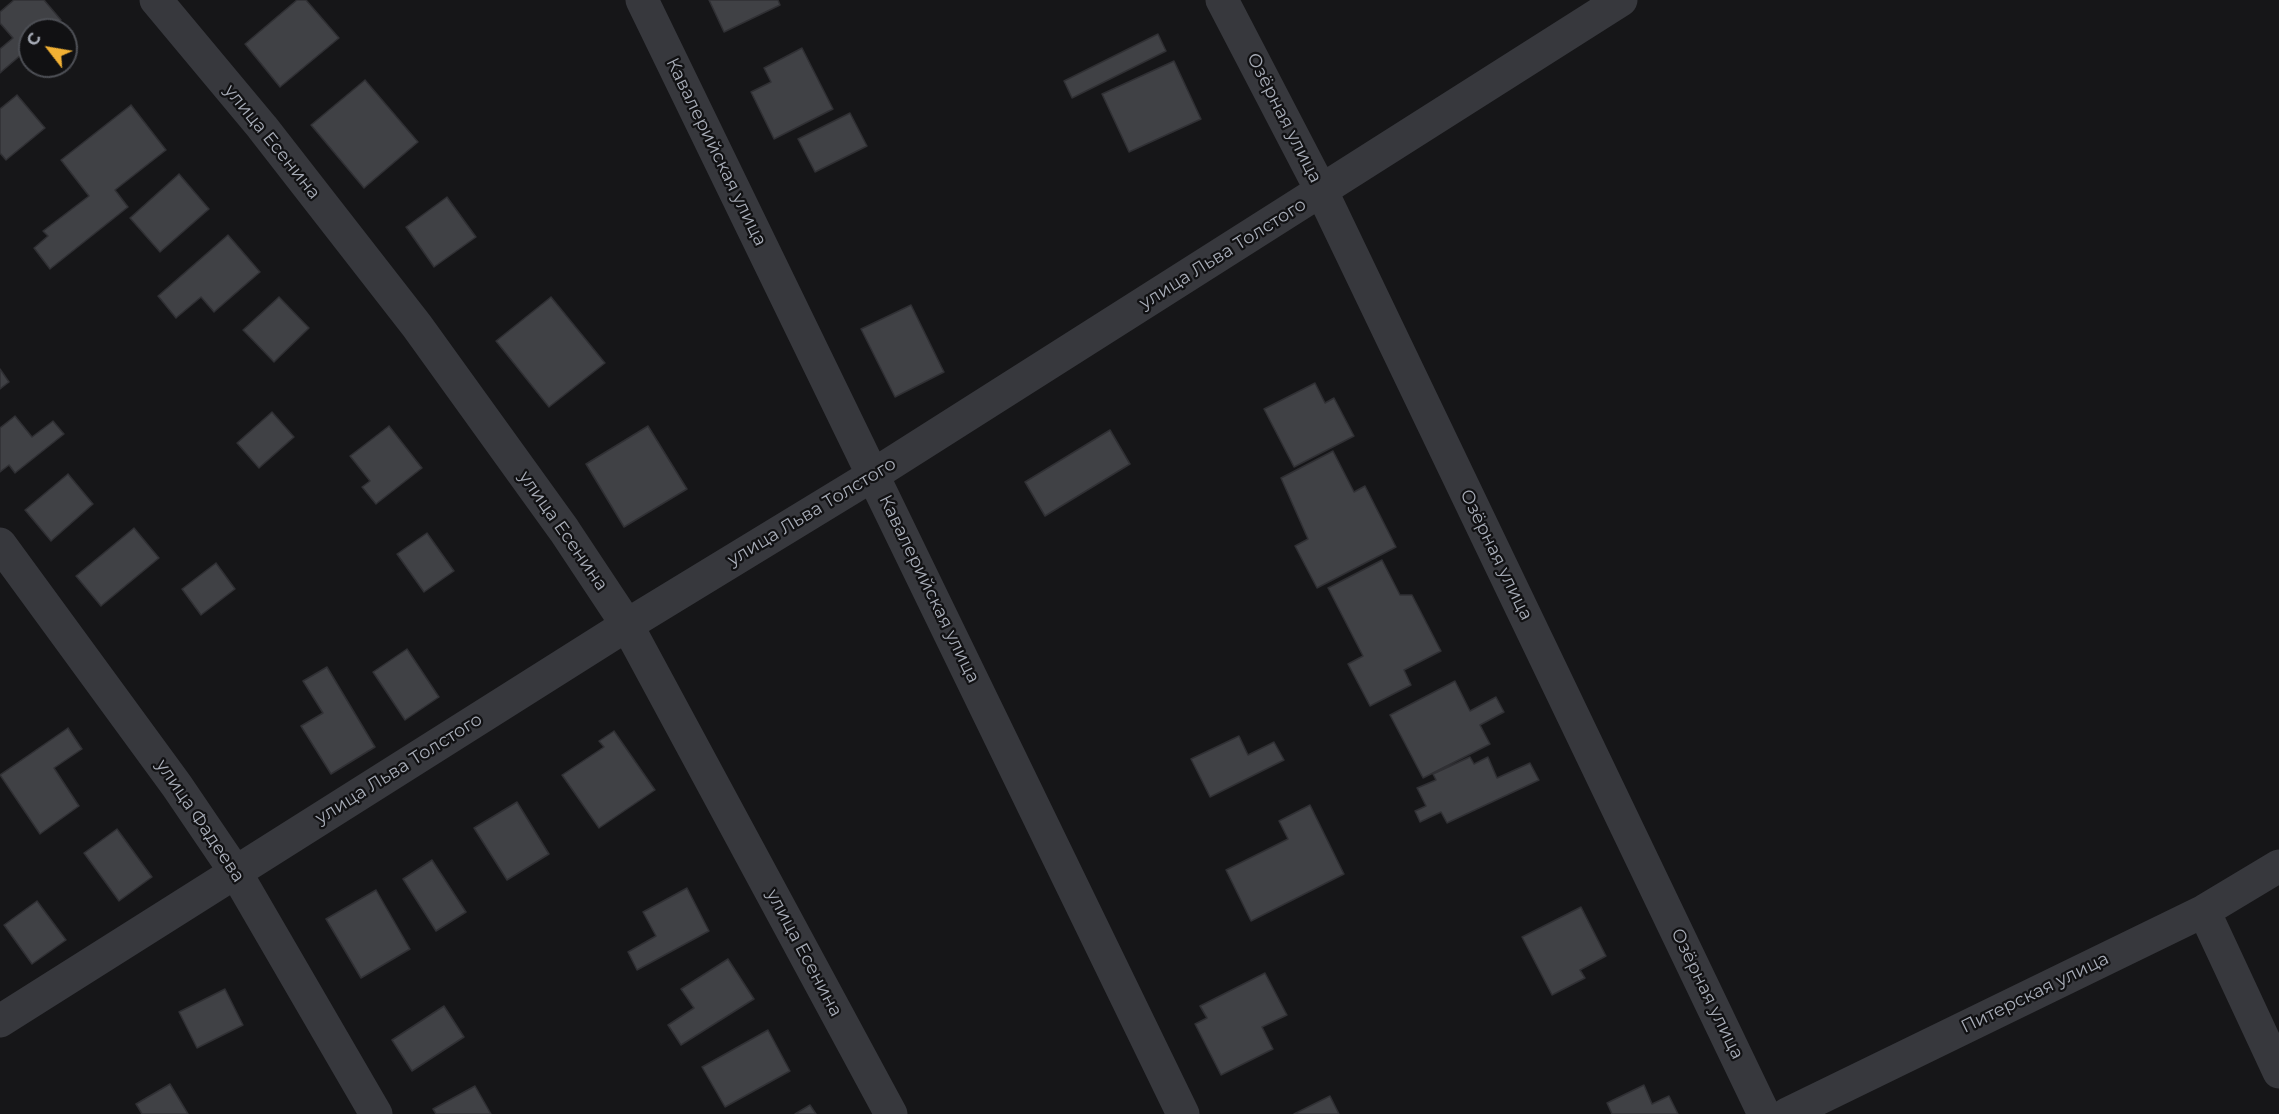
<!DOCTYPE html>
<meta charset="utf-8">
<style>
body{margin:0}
#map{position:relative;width:2279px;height:1114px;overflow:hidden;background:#161618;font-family:Montserrat,sans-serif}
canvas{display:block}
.north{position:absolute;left:18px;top:18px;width:60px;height:60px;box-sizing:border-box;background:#111113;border:2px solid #4d4f55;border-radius:50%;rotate:301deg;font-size:16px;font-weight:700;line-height:24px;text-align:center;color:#a8adb8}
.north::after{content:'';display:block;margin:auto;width:21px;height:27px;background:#f2b134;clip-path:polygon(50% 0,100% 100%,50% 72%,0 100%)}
</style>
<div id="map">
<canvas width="2279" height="1114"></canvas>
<div class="north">С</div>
</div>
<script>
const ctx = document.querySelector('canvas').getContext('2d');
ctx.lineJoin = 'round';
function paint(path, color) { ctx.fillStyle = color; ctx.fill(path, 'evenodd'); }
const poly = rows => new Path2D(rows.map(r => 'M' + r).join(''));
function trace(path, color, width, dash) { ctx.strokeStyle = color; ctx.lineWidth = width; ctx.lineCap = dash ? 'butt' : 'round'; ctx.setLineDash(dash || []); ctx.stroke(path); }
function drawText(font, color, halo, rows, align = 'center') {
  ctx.font = font + ' Montserrat,sans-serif'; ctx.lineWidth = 4.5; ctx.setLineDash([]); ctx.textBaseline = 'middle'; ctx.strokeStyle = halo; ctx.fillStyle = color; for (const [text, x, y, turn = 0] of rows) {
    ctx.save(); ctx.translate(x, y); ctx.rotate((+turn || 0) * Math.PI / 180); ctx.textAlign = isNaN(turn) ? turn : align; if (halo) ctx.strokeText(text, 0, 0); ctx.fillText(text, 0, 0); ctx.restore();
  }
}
const building = poly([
 [14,0,44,0,61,20,49,30,30,30,30,47,0,73,0,49,13,38,0,23,0,12,14,0],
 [297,0,306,0,339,38,280,87,245,44,297,0],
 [709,0,778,0,780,5,724,32,709,0],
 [1158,34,1166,51,1072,98,1064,81,1158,34],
 [802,48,833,109,774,139,751,92,771,82,764,68,802,48],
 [1174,61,1201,119,1129,152,1102,94,1174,61],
 [365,80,418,142,364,188,311,125,365,80],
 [17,95,45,128,6,160,0,153,0,109,17,95],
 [131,105,166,150,115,190,128,207,50,269,34,248,48,236,43,231,89,196,61,160,131,105],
 [850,113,867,146,815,172,798,139,850,113],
 [179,174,209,209,160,252,130,218,179,174],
 [447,197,476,237,434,267,406,227,447,197],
 [228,235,260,272,214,312,201,297,176,318,158,296,228,235],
 [279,297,309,328,274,362,243,330,279,297],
 [551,297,605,363,549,407,496,341,551,297],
 [911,305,944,372,895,397,861,329,911,305],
 [0,369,9,382,0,389,0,369],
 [1315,383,1325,403,1334,398,1354,436,1294,467,1264,409,1315,383],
 [272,412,294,437,259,468,237,443,272,412],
 [15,416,32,437,53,421,64,434,15,473,9,465,0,472,0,428,15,416],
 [389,426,422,468,376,504,362,487,370,481,350,456,389,426],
 [648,426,687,489,624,527,586,464,648,426],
 [1110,430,1130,464,1045,516,1025,482,1110,430],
 [1333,451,1354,492,1365,486,1396,547,1317,588,1295,546,1308,539,1281,478,1333,451],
 [68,474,93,504,51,541,25,510,68,474],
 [134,528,159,558,101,606,76,576,134,528],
 [427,533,454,571,424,592,397,554,427,533],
 [1382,560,1400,595,1412,595,1441,651,1404,670,1411,685,1370,706,1348,664,1363,656,1328,588,1382,560],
 [216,563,235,589,201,615,182,589,216,563],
 [407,649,439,697,405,720,373,672,407,649],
 [327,667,375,747,331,774,301,726,323,713,303,681,327,667],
 [1455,681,1470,711,1496,697,1504,712,1480,725,1490,744,1423,778,1390,715,1455,681],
 [68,728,82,749,54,768,79,806,40,834,0,775,68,728],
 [614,731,655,790,599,828,562,775,604,747,599,741,614,731],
 [1239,736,1248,755,1274,742,1284,760,1210,797,1191,759,1239,736],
 [1470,757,1474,764,1488,757,1497,778,1530,763,1539,780,1447,823,1441,812,1420,822,1415,811,1426,806,1417,788,1436,780,1433,774,1470,757],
 [517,802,549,854,507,880,474,828,517,802],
 [1310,805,1344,874,1251,921,1226,870,1288,839,1279,821,1310,805],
 [117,829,152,877,119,901,84,853,117,829],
 [432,860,466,912,436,931,403,879,432,860],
 [687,888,709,931,637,970,628,952,656,936,643,912,687,888],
 [376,890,410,949,361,978,326,919,376,890],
 [37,901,66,940,32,964,4,925,37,901],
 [1581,907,1606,956,1580,970,1585,978,1552,995,1522,937,1581,907],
 [728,959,754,999,681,1045,668,1025,694,1008,681,989,728,959],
 [1265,973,1287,1015,1262,1027,1273,1049,1221,1075,1195,1024,1207,1018,1200,1006,1265,973],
 [225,989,243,1025,197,1048,179,1012,225,989],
 [444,1006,464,1037,412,1071,392,1040,444,1006],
 [768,1030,790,1071,725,1107,702,1067,768,1030],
 [170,1084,188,1114,142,1114,136,1104,170,1084],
 [1644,1085,1652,1104,1669,1096,1678,1114,1612,1114,1607,1103,1644,1085],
 [475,1086,491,1114,436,1114,433,1109,475,1086],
 [1330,1096,1339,1114,1294,1114,1330,1096],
 [810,1105,816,1114,795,1114,810,1105]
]);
const minor = poly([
 [156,0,262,127,417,326,564,530,627,625,891,1114],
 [642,0,1183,1114],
 [1222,0,1322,192,1764,1114],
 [0,544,177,786,236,873,376,1114],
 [2204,911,2279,1072],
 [0,1021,627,625,873,475,1621,0],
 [1787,1114,2204,911,2279,866]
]);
const streetNames = [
 ["Озёрная улица",1284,118,63],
 ["улица Есенина",272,142,51],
 ["Кавалерийская улица",716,152,64],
 ["улица Льва Толстого",1223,254,-32],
 ["улица Льва Толстого",812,512,-31],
 ["улица Есенина",563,531,55],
 ["Озёрная улица",1496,555,64],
 ["Кавалерийская улица",929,589,64],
 ["улица Льва Толстого",399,769,-32],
 ["улица Фадеева",200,821,56],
 ["улица Есенина",804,953,62],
 ["Питерская улица",2035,993,-26],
 ["Озёрная улица",1707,994,64]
];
paint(building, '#404145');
trace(building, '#303034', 1.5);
trace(minor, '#37383d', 33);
drawText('18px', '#a8adb8', '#111113', streetNames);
</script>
